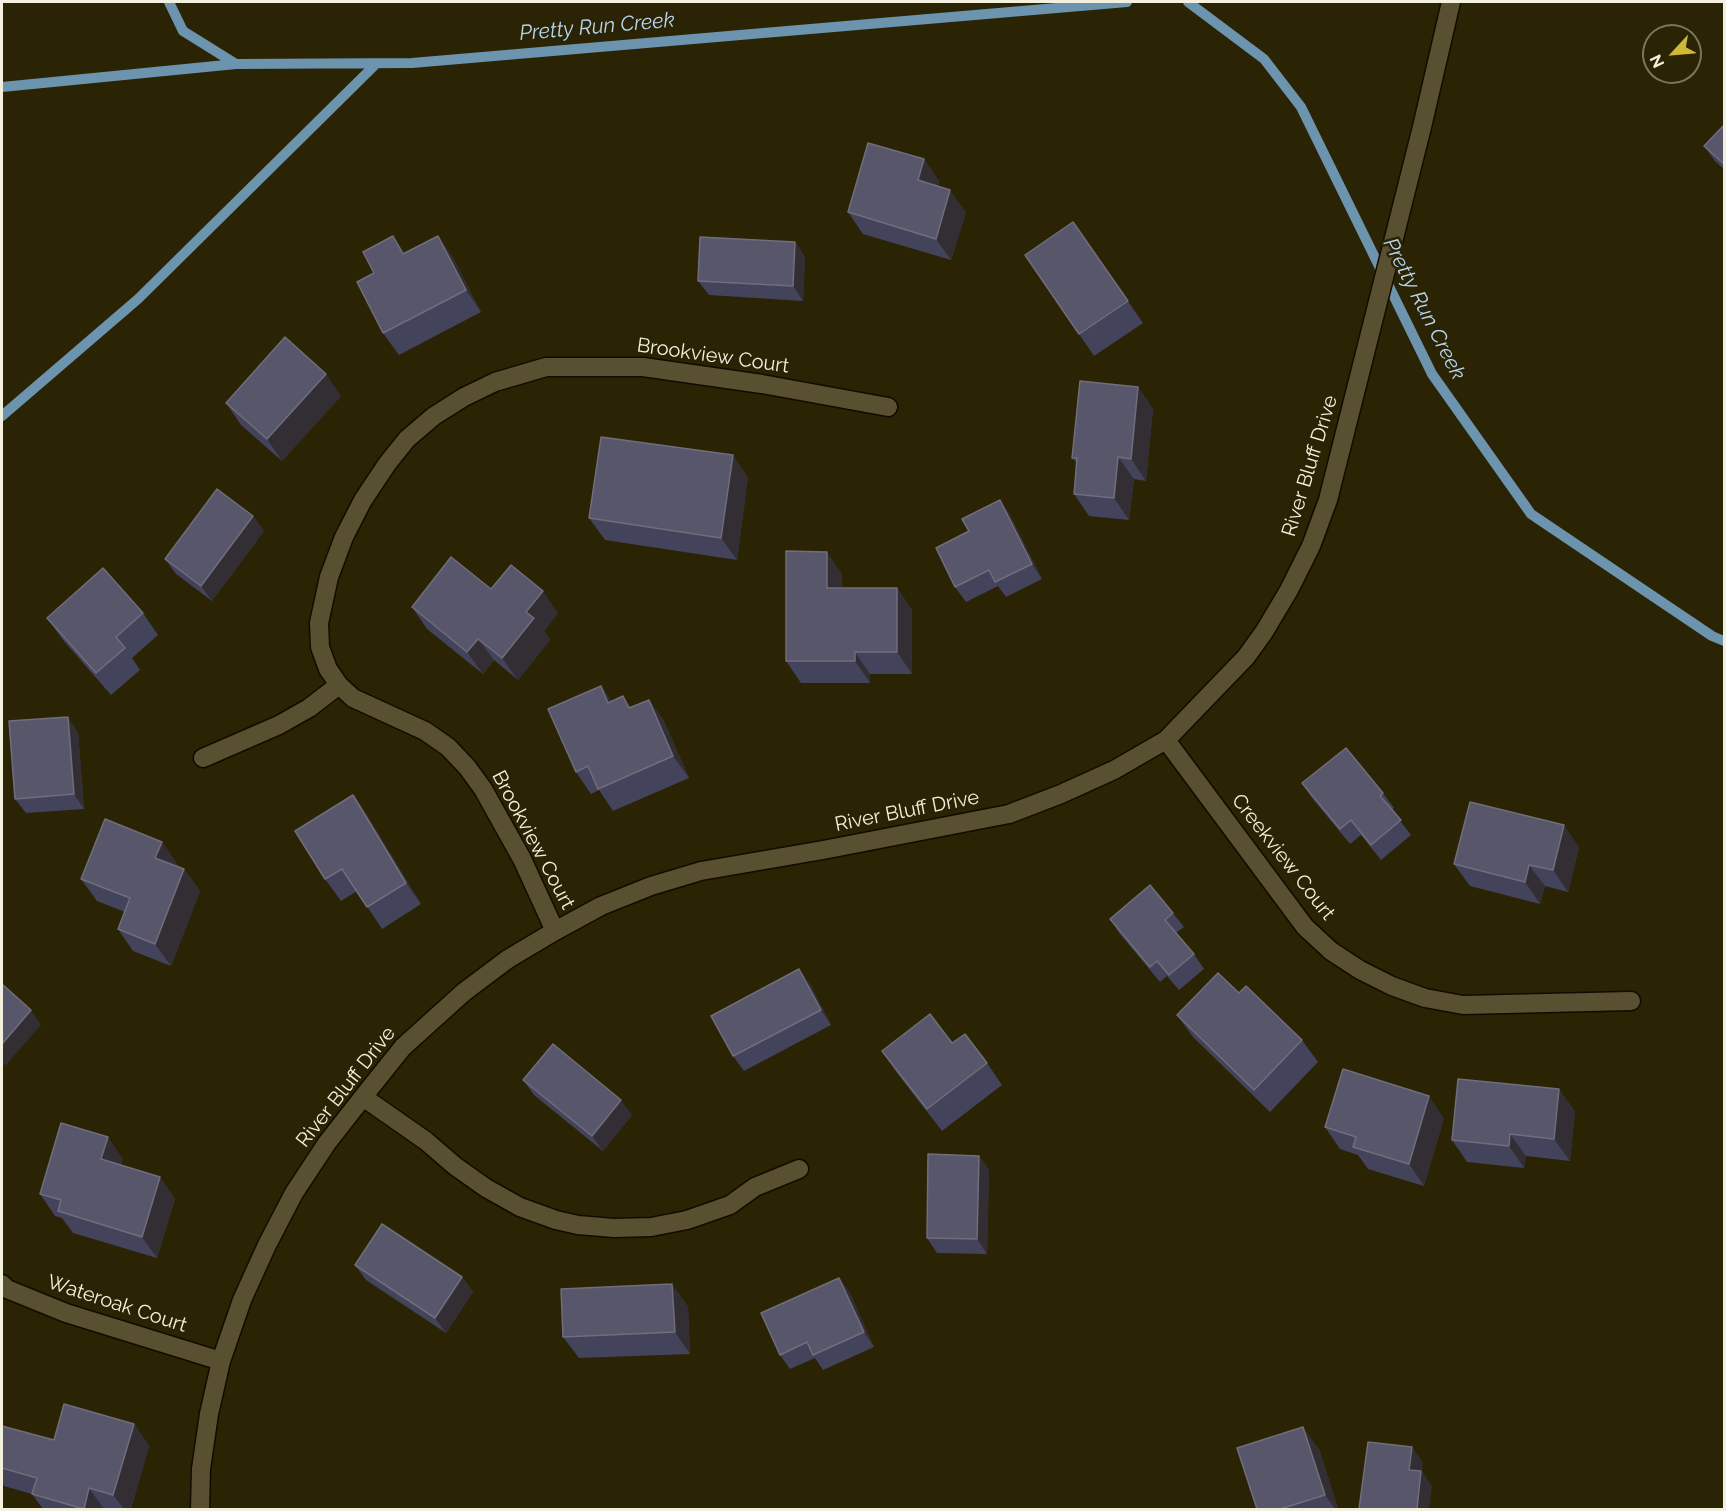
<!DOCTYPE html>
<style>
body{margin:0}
#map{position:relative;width:1726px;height:1511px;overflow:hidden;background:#2a2304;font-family:Raleway,sans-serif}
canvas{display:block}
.frame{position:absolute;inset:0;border:3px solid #f4f0de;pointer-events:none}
.north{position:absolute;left:1642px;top:24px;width:60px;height:60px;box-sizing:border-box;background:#2a2304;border:2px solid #7b755b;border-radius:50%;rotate:244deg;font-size:16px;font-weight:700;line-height:24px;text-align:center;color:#f4f0de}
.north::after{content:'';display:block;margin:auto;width:21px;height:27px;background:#d0b736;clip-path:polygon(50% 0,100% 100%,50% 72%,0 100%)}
</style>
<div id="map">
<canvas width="1726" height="1511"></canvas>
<div class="frame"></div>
<div class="north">N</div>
</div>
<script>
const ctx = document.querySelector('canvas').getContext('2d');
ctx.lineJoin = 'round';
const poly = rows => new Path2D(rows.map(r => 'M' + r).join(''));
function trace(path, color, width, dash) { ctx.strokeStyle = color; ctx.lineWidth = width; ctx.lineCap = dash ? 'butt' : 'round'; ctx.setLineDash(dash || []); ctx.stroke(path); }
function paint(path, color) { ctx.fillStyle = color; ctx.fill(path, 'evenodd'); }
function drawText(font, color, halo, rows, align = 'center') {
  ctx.font = font + ' Raleway,sans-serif'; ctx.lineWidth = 5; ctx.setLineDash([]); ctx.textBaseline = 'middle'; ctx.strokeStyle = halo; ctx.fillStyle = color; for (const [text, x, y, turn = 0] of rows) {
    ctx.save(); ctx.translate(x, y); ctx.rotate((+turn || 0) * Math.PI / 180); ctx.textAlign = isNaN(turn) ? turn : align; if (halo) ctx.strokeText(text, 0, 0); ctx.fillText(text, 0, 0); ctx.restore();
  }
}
const stream = poly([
 [169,2,183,31,236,64,412,63,1127,2],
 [1188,2,1264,59,1301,107,1432,374,1531,514,1712,636,1724,641],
 [2,87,236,64],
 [2,416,138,299,376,64]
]);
const street = poly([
 [1166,740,1305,927,1331,951,1360,970,1392,986,1425,998,1463,1005,1631,1001],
 [203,758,279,725,309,708,339,685],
 [555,931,522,859,483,789,467,767,448,747,425,731,353,698,339,685,328,669,320,647,319,623,329,577,344,537,363,500,387,464,407,439,434,416,464,397,495,382,546,367,643,367,762,384,888,407],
 [363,1097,426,1141,455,1166,486,1188,520,1207,556,1220,578,1225,614,1228,651,1227,687,1220,730,1205,755,1187,799,1169],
 [2,1284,7,1289,66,1313,221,1361],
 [200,1510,201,1469,209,1414,221,1361,242,1300,267,1245,294,1193,327,1143,363,1097,403,1047,464,992,508,959,555,931,601,906,651,886,701,871,823,850,1009,814,1061,794,1114,770,1166,740,1246,657,1264,632,1289,590,1311,546,1328,500,1422,127,1451,2]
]);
const wall = poly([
 [1725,124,1725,170,1715,161,1704,146],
 [924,159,939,181,938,186,966,212,951,260,863,234,848,212],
 [1073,222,1143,323,1094,356,1025,255],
 [438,236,453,258,481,312,399,355,383,333,374,273,405,253],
 [795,242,805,257,803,301,709,295,698,281],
 [1138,387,1153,409,1146,481,1134,479,1129,520,1089,516,1074,494,1077,463,1072,458],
 [341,396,282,461,241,425,226,403],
 [748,477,737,560,605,540,589,518],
 [1000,500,1010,515,1042,579,1006,597,998,586,966,602,955,587,969,531],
 [253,516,264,531,212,601,176,574,165,559],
 [842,574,842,588,897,588,912,610,912,674,870,674,870,683,801,683,786,661],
 [491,589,558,613,544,631,550,640,518,680,494,660,483,674,427,629,412,607],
 [143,613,158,635,132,658,140,670,111,695,63,640,47,618],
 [601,686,611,701,631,707,649,700,664,721,689,778,613,811,599,790,591,794,576,772],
 [78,732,84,809,26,813,15,799],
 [1302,783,1383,793,1394,808,1392,810,1411,835,1381,860,1361,835,1350,844,1312,798],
 [353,795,368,817,421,904,382,929,357,891,341,901,325,879],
 [162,842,177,864,176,866,184,869,200,891,171,966,133,951,118,929,125,912,97,901,81,879],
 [1579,847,1568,892,1545,886,1540,904,1470,886,1454,864],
 [1173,913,1184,927,1176,933,1194,954,1204,969,1179,990,1167,976,1160,982,1120,934,1110,919],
 [810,984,831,1025,744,1071,733,1056],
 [1239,993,1302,1040,1318,1062,1270,1112,1193,1037,1177,1015],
 [952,1043,987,1063,1002,1085,942,1131,897,1073,882,1051],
 [523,1080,632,1115,603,1151,534,1095],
 [1575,1111,1570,1161,1526,1156,1524,1168,1467,1162,1452,1140],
 [1444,1118,1424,1186,1368,1169,1358,1155,1340,1149,1325,1127],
 [979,1156,989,1170,987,1254,937,1253,927,1238],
 [123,1159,121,1165,160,1177,175,1199,157,1258,73,1233,62,1218,55,1216,40,1194],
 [355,1265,462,1277,473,1292,446,1333,366,1280],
 [839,1278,850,1293,874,1347,823,1370,815,1358,790,1369,780,1355],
 [688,1306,690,1354,579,1358,563,1337],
 [134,1424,149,1446,131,1509,43,1509,32,1494,4,1486,2,1482,2,1426,54,1440],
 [1319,1449,1338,1509,1257,1509]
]);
const shadedWall = poly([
 [924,159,939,181,933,202,918,180],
 [950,190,966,212,951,260,936,239],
 [393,236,409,258,403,254],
 [438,236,453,258,481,312,466,290],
 [795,242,805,257,803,301,793,286],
 [326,374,341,396,282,461,267,439],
 [1138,387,1153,409,1146,481,1131,459],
 [733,455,748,477,737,560,721,538],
 [1118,457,1134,479,1129,520,1114,498],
 [1000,500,1010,515,1042,579,1032,564],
 [253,516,264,531,212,601,201,586],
 [827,552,842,574,842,610,827,588],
 [897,588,912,610,912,674,897,652],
 [543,591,558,613,544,631,550,640,518,680,502,658,526,612],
 [478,639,494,660,483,674,467,652],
 [855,652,870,674,870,683,855,661],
 [601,686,616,708,608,703],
 [623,696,639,718,629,708],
 [649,700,664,721,689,778,673,756],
 [68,717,78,732,84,809,74,794],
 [353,795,368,817,421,904,406,883],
 [1564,825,1579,847,1568,892,1553,870],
 [162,842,177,864,171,880,155,858],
 [1529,865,1545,886,1540,904,1525,882],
 [184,869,200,891,171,966,155,944],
 [799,969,810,984,831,1025,821,1010],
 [31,1010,41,1025,5,1066,2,1061,2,1044],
 [1559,1089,1575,1111,1570,1161,1554,1139],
 [1429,1096,1444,1118,1424,1186,1409,1164],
 [621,1100,632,1115,603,1151,592,1136],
 [1510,1134,1526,1156,1524,1168,1509,1146],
 [108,1137,123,1159,117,1181,101,1159],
 [979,1156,989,1170,987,1254,977,1239],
 [160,1177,175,1199,157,1258,142,1237],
 [462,1277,473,1292,446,1333,435,1318],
 [839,1278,850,1293,874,1347,864,1332],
 [672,1284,688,1306,690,1354,675,1332],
 [134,1424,149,1446,131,1509,124,1509,113,1495],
 [1303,1427,1319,1449,1338,1509,1335,1509,1325,1495],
 [1412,1447,1423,1462,1422,1471,1432,1486,1429,1509,1417,1509,1409,1470],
 [89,1488,104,1509,84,1509]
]);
const building = poly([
 [1725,124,1725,165,1704,146,1725,124],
 [868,143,924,159,918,180,950,190,936,239,848,212,868,143],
 [1073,222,1128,301,1079,334,1025,255,1073,222],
 [393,236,403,254,438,236,466,290,383,333,357,282,374,273,363,252,393,236],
 [700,237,795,242,793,286,698,281,700,237],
 [285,337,326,374,267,439,226,403,285,337],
 [1080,381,1138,387,1131,459,1118,457,1114,498,1074,494,1077,458,1072,458,1080,381],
 [601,437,733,455,721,538,589,518,601,437],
 [217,489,253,516,201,586,165,559,217,489],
 [1000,500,1032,564,995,582,989,570,955,587,936,548,969,531,962,519,1000,500],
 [786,551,827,552,827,588,897,588,897,652,855,652,855,661,786,661,786,551],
 [451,557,491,589,511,565,543,591,526,612,534,618,502,658,478,639,467,652,412,607,451,557],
 [103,568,143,613,116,637,125,648,96,673,47,618,103,568],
 [601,686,608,703,623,696,629,708,649,700,673,756,598,789,588,766,576,772,548,709,601,686],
 [68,717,74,794,15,799,9,721,68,717],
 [1346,748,1383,793,1380,796,1401,820,1371,845,1351,820,1340,829,1302,783,1346,748],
 [353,795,406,883,367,907,342,869,325,879,295,831,353,795],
 [1470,802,1564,825,1553,870,1529,865,1525,882,1454,864,1470,802],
 [105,819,162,842,155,858,184,869,155,944,118,929,130,898,81,879,105,819],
 [1150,885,1173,913,1165,920,1194,954,1169,975,1157,961,1150,967,1110,919,1150,885],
 [799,969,821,1010,733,1056,711,1016,799,969],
 [1218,973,1239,993,1246,986,1302,1040,1254,1090,1177,1015,1218,973],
 [2,984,31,1010,2,1044,2,984],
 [930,1014,952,1043,965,1034,987,1063,927,1109,882,1051,930,1014],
 [553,1044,621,1100,592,1136,523,1080,553,1044],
 [1343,1069,1429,1096,1409,1164,1353,1147,1356,1137,1325,1127,1343,1069],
 [1458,1079,1559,1089,1554,1139,1510,1134,1509,1146,1452,1140,1458,1079],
 [61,1123,108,1137,101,1159,160,1177,142,1237,58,1211,61,1200,40,1194,61,1123],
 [928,1154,979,1156,977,1239,927,1238,928,1154],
 [382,1224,462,1277,435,1318,355,1265,382,1224],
 [839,1278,864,1332,813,1355,807,1342,780,1355,761,1313,839,1278],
 [672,1284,675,1332,563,1337,561,1289,672,1284],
 [64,1404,134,1424,113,1495,89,1488,84,1509,32,1494,37,1478,2,1468,2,1426,54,1440,64,1404],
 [1303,1427,1325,1495,1280,1509,1257,1509,1237,1448,1303,1427],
 [1368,1442,1412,1447,1409,1470,1421,1471,1417,1509,1359,1509,1368,1442]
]);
const streetNames = [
 ["Brookview Court",713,356,8],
 ["River Bluff Drive",1310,466,-73],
 ["River Bluff Drive",907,811,-11],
 ["Brookview Court",533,840,62],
 ["Creekview Court",1283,857,52],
 ["River Bluff Drive",346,1087,-52],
 ["Wateroak Court",117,1304,18]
];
const waterNames = [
 ["Pretty Run Creek",597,27,-5],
 ["Pretty Run Creek",1424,309,63]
];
trace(stream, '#6c94ae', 10);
trace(street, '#120c00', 21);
trace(street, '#585031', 18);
paint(wall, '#44435c');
paint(shadedWall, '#322e33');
paint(building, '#57566a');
trace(building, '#706e7c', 1.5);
drawText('20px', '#f4f0de', '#2a2304', streetNames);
drawText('italic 21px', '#b7d6f1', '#2a2304', waterNames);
</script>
